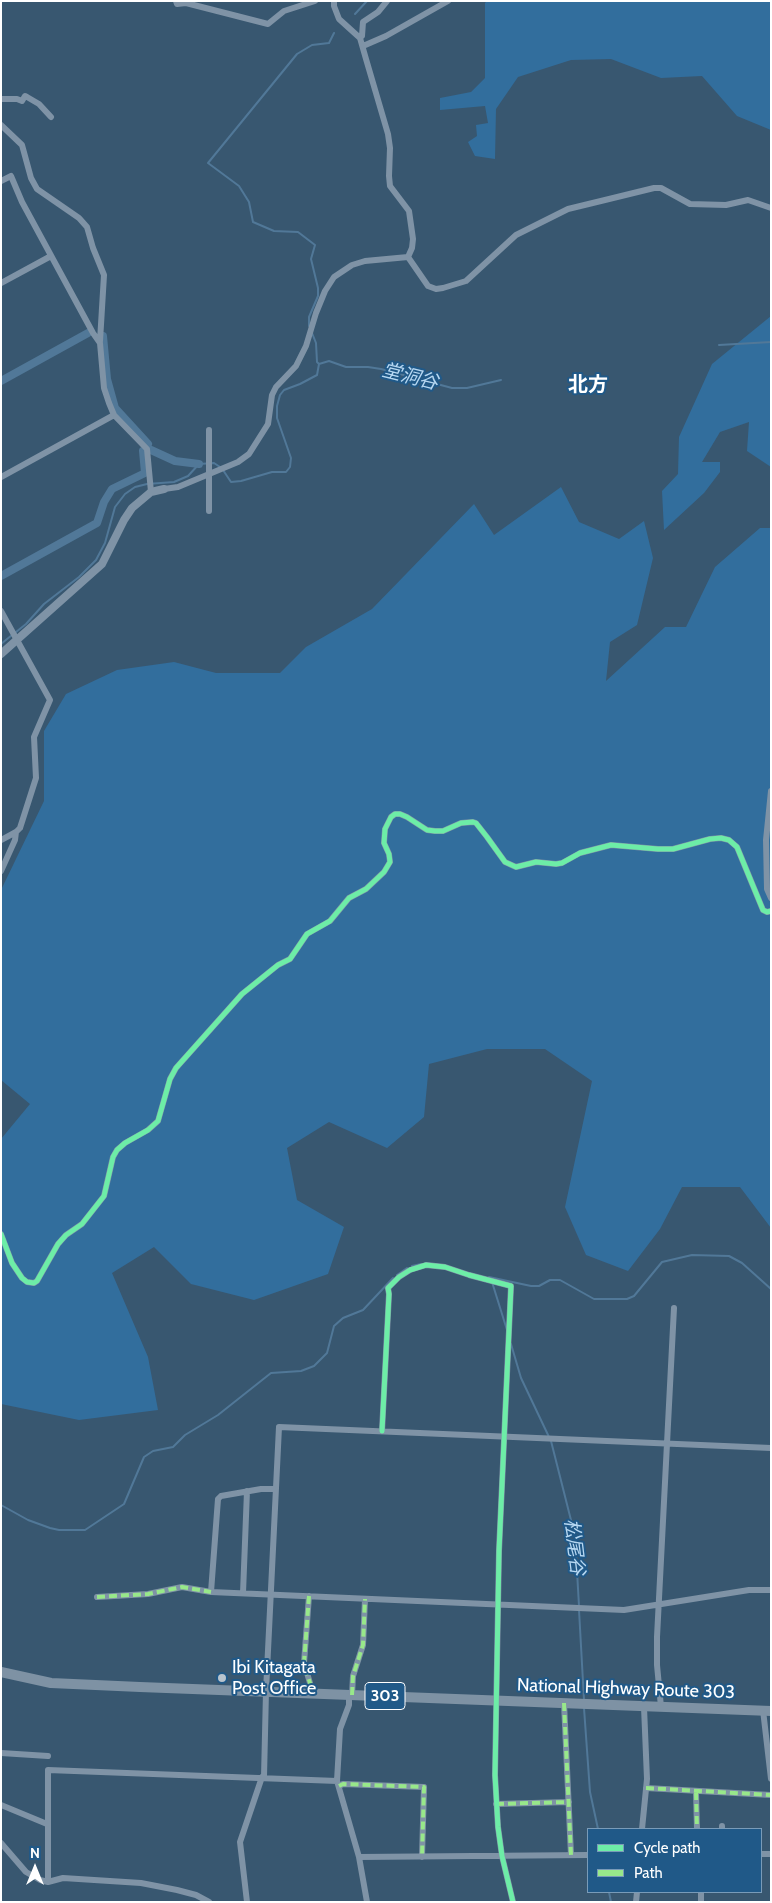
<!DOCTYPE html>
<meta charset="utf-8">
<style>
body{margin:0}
#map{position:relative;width:772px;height:1903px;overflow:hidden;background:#385770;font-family:Cabin,sans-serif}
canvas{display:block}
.frame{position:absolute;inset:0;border:2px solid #fff;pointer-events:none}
.legend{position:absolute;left:587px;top:1828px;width:175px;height:65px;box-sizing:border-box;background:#205988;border:1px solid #799bb8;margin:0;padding:6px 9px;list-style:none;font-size:15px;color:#fff}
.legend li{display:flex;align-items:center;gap:10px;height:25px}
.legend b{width:25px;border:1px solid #799bb8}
.north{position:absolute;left:10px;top:1843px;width:50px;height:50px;-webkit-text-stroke:4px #205988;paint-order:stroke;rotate:0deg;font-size:14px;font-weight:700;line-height:20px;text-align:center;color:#fff}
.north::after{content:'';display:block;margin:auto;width:18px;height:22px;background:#fff;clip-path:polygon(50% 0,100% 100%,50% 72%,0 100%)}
</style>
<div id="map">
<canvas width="772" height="1903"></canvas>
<div class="frame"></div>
<ul class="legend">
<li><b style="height:6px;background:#6deda7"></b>Cycle path</li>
<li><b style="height:6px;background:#98e88a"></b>Path</li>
</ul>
<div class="north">N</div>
</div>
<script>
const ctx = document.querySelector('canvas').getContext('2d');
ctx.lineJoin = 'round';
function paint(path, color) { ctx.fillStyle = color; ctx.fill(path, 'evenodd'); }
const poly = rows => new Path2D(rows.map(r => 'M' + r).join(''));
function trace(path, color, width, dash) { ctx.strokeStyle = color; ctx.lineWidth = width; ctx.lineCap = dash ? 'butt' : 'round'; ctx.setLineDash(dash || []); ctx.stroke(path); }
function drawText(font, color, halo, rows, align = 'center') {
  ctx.font = font + ' Cabin,"Noto Sans JP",sans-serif'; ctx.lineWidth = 4; ctx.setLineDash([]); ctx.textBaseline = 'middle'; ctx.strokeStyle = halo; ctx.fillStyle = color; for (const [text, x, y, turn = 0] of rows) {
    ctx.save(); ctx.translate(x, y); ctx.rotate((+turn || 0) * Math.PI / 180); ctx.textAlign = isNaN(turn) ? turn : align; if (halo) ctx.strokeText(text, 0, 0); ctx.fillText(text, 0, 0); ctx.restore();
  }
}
const green = poly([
 [487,1,771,1,771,130,737,116,702,76,661,78,611,59,571,60,518,77,496,109,495,159,475,156,468,142,477,136,476,125,488,123,485,106,440,110,440,98,471,92,485,78,485,3],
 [771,316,771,467,747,451,749,422,720,432,702,462,720,462,720,472,704,493,664,530,662,491,678,474,679,437,712,364],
 [561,487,579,522,619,539,644,521,653,558,637,625,610,642,606,681,665,627,686,627,715,567,760,528,771,528,771,1228,740,1187,682,1187,660,1229,628,1271,586,1255,565,1207,592,1081,545,1049,487,1049,429,1064,424,1117,387,1148,329,1122,287,1148,297,1200,344,1227,328,1274,254,1300,191,1284,154,1247,112,1273,148,1357,158,1410,79,1420,1,1404,1,1139,30,1104,1,1080,1,890,44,801,44,731,66,694,117,670,174,662,216,673,280,673,306,647,372,609,474,504,494,535]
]);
const stream = poly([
 [355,14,367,1],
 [309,326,309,317,318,296,318,288,311,259,315,245,298,232,274,231,253,222,249,202,239,186,208,163,297,54,312,45,329,43,334,33],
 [719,345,771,342],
 [319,364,329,361,346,367,368,367,381,369,452,388,467,388,501,380],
 [223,470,231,482,241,481,272,472,286,472,290,467,291,458,277,418,277,406,280,395,284,390,300,384,317,375,319,364,317,362,316,343,312,333],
 [16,632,26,624,44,604,79,577,96,560,105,543,115,507,125,494,135,487,147,484,174,482,188,476,199,464,214,463,220,467],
 [1,644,12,635],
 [412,1266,421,1264],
 [397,1275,407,1268],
 [489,1277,531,1286,539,1286,550,1280,560,1280,594,1299,627,1299,634,1296,662,1262,692,1255,729,1256,742,1263,771,1289],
 [492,1282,507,1330],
 [511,1344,521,1378,549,1437],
 [551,1441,575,1536,579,1606],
 [1,1505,28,1520,50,1528,59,1530,85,1530,124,1504,144,1457,153,1451,173,1447,185,1435,218,1415,271,1373,301,1371,314,1366,327,1353,334,1326,343,1318,363,1310,393,1278],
 [579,1610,584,1700],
 [584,1708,590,1792,598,1829],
 [609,1892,611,1902]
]);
const canal = poly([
 [103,336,107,379,115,408,148,444],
 [1,381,88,333],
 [151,450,175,461,199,464],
 [1,576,97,523,104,502,112,489,145,473,143,451]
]);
const minor = poly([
 [176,1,177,4,186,3,268,24,284,11,315,1],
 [334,1,334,6,339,19,360,38,366,59,388,134,390,148,389,176,390,186,409,211,413,239,412,248,408,257],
 [360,38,362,36,363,22,378,12,387,1],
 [363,46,386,36,448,1],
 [1,99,17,99,22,101,25,96,27,97,39,104,51,117],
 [1,125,22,145,31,178,37,189,79,218,87,227,93,248,104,275,100,341],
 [1,181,11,176,22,202,93,333,100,343,104,388,109,403,114,415,147,449,151,492],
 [408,257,428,286,436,289,443,288,466,281,516,235,568,209,605,200,654,188,661,188,690,204,726,205,748,200,771,208],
 [1,283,51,256],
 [1,477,114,415],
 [164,489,178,487,238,462,249,454,268,424,272,395,276,387,296,366,306,346,316,313,325,291,334,277,352,265,365,261,408,257],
 [1,611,50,700,34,737,36,778,20,828,16,832,1,840],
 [771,791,766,840,767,889,771,898],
 [1,871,15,840,16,832],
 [1,1234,12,1263,22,1278,27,1282,34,1283,37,1281,58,1244,66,1235,82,1224,104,1196,113,1157,117,1150,125,1143,148,1130,158,1121,170,1079,176,1068,242,994,278,965,290,959,307,934,330,921,349,898,366,889,384,872,390,862,389,854,384,843,385,829,391,817,395,814,400,814,407,817,427,830,435,831,443,831,461,823,473,822,476,823,487,837,505,862,516,867,536,862,556,864,562,863,580,853,611,845,658,849,673,849,710,839,721,838,729,840,737,847,763,910,767,912,771,911],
 [382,1431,389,1294,388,1288,399,1277,410,1270,426,1265,445,1267,469,1275,511,1286,499,1551,495,1775,498,1827,502,1856,513,1902],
 [276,1489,261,1489,221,1496,218,1499,211,1592,624,1610,749,1590,771,1590],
 [243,1593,247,1491],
 [309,1596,304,1663,313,1693],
 [97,1597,148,1594,182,1587,211,1592],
 [349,1695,349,1705,340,1729,337,1781,359,1857,367,1902],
 [352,1695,353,1676,363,1645,365,1599],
 [564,1703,571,1855],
 [661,1707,657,1665,657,1637,674,1308],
 [763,1710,771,1779],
 [1,1753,48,1756],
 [264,1777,266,1691,279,1427,771,1448],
 [339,1786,343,1784,424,1787,422,1857],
 [646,1788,771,1795],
 [696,1792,697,1829],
 [496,1804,569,1802],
 [1,1805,47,1824],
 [642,1829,647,1779,644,1707],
 [722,1829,722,1826],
 [1,1843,26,1872,40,1880,48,1882,63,1878,141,1883,177,1890,196,1895,209,1902],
 [761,1854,771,1854],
 [359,1857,588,1855],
 [48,1882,48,1770,337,1781],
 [247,1902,240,1842,262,1777],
 [636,1902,637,1892],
 [701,1902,701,1892]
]);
const tertiary = poly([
 [1,654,102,564,124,520,132,508,151,492,164,489]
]);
const trunk = poly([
 [1,1672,51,1683,140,1687,771,1711]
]);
const minorBridge = poly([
 [209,511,209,430]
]);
const quiet = poly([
 [309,1596,304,1663,313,1693],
 [97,1597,148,1594,182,1587,211,1592],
 [352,1695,353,1676,363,1645,365,1599],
 [564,1703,571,1855],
 [339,1786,343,1784,424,1787,422,1857],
 [646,1788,771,1795],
 [696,1792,697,1829],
 [496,1804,569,1802]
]);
const cycleway = poly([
 [1,1234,12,1263,22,1278,27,1282,34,1283,37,1281,58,1244,66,1235,82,1224,104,1196,113,1157,117,1150,125,1143,148,1130,158,1121,170,1079,176,1068,242,994,278,965,290,959,307,934,330,921,349,898,366,889,384,872,390,862,389,854,384,843,385,829,391,817,395,814,400,814,407,817,427,830,435,831,443,831,461,823,473,822,476,823,487,837,505,862,516,867,536,862,556,864,562,863,580,853,611,845,658,849,673,849,710,839,721,838,729,840,737,847,763,910,767,912,771,911],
 [382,1431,389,1294,388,1288,399,1277,410,1270,426,1265,445,1267,469,1275,511,1286,499,1551,495,1775,498,1827,502,1856,513,1902]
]);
const markers = [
 [222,1678,5,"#b9c4cd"]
];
const shields = [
 [385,1696,40]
];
const shieldNames = [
 ["303",385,1696]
];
const poiNames = [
 ["Ibi Kitagata",232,1668],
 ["Post Office",232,1689]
];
const streetNames = [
 ["National Highway Route 303",626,1689,2]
];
const waterNames = [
 ["堂洞谷",410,377,14],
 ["松尾谷",574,1547,83]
];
const quarterNames = [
 ["北方",588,385]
];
paint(green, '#326e9d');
trace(stream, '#517898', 2);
trace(canal, '#517898', 8);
trace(minor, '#7f93a6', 6);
trace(tertiary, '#7f93a6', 8);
trace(trunk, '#7e92a4', 10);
trace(minorBridge, '#7f93a6', 6);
trace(quiet, '#98e88a', 4, [8, 4]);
trace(cycleway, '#6deda7', 5);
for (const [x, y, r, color] of markers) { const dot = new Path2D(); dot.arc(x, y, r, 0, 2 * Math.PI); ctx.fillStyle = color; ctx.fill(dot); trace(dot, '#205988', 2); }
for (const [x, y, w] of shields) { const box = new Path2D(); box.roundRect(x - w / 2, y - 13.5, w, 27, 4); ctx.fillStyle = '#205988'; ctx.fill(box); trace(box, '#fff', 1); }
drawText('bold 16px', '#fff', null, shieldNames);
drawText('18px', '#fff', '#205988', poiNames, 'left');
drawText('18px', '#fff', '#205988', streetNames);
drawText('italic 19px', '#b7d8f2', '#205988', waterNames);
drawText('bold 20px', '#fff', '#205988', quarterNames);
</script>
